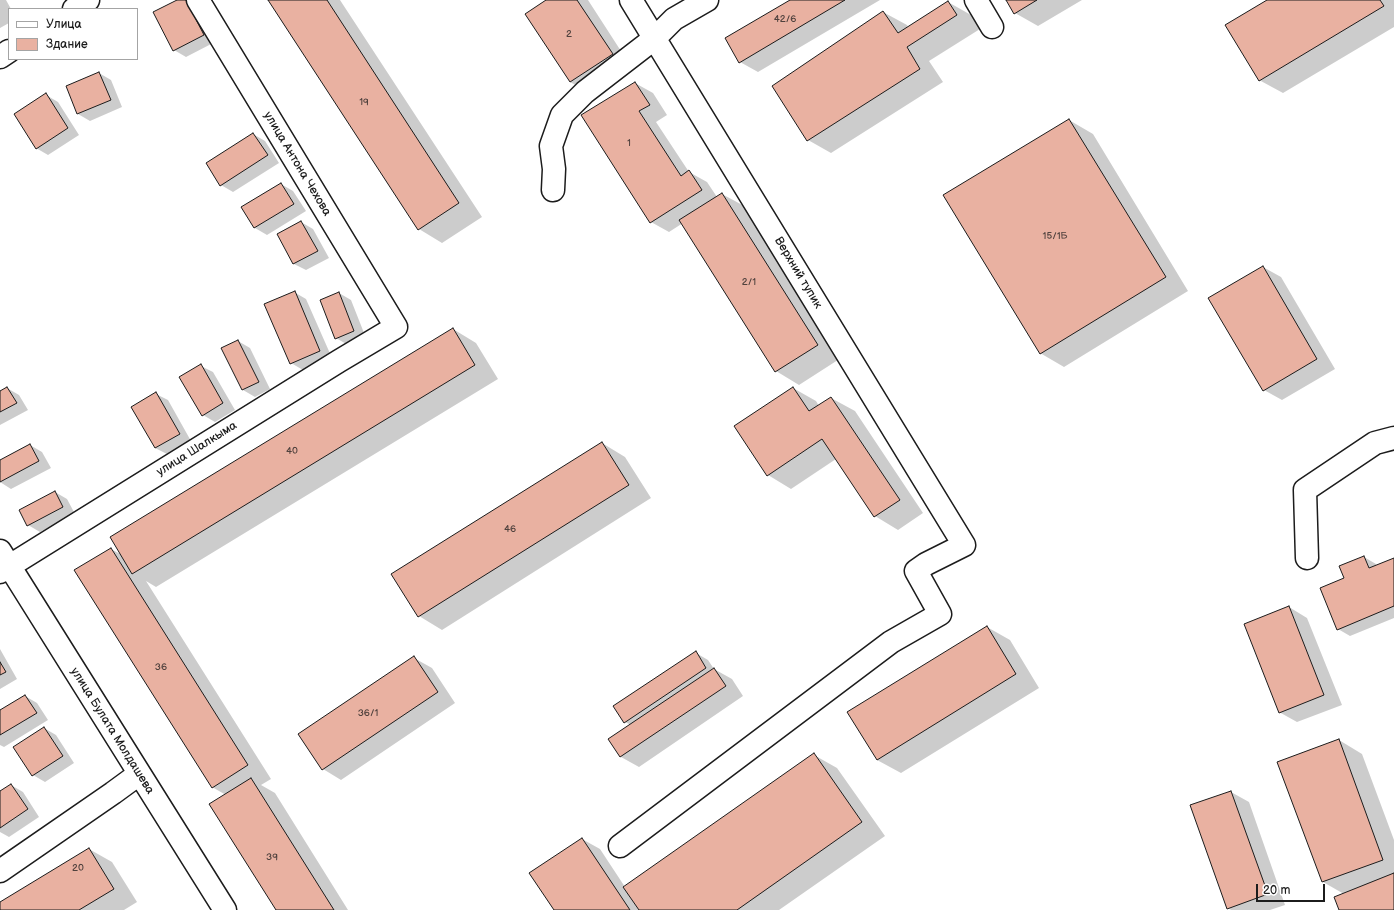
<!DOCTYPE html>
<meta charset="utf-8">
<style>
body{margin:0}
#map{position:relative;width:1394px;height:910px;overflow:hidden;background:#fff;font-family:"Balsamiq Sans",sans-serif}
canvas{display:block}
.legend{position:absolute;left:8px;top:8px;width:130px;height:52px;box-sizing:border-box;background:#fff;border:1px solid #a4a4a4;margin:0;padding:5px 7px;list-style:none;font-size:12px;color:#1c1c1c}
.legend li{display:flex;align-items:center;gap:8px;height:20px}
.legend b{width:20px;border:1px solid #a4a4a4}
.scale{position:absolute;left:1256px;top:884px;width:69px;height:18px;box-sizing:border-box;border:2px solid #1c1c1c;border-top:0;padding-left:5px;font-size:12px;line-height:14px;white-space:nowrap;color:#1c1c1c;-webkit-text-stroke:3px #fff;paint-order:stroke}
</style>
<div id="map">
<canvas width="1394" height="910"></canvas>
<ul class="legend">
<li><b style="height:5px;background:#fff"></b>Улица</li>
<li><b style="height:11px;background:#e9b1a1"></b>Здание</li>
</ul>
<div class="scale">20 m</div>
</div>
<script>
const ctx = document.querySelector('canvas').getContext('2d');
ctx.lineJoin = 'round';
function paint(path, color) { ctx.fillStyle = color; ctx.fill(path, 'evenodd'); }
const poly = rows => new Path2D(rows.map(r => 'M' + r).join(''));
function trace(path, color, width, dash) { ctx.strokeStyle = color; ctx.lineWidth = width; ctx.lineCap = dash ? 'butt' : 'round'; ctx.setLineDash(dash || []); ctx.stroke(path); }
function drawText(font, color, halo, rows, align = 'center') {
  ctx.font = font + ' "Balsamiq Sans",sans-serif'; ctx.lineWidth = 3; ctx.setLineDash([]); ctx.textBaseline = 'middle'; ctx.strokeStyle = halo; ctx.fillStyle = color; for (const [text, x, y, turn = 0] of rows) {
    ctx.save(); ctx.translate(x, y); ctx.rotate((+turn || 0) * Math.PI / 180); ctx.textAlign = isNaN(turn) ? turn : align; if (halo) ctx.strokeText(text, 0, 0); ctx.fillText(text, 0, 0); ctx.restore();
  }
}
const shadow = poly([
 [0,0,6,0,11,9,9,9,9,23,0,28],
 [180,0,188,0,215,42,186,57,174,50],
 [269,0,340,0,482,217,442,243,419,229],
 [548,0,588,0,630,65,588,92,570,82],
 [792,0,880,0,758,72,740,62],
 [1007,0,1082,0,1038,26,1015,13],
 [1269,0,1394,0,1394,27,1283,93,1259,80],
 [948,2,971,15,980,29,929,61,943,82,831,153,808,140,883,12,907,25,908,27],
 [99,73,111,80,122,107,90,121,78,114],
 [635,83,653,93,667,115,656,122,689,172,707,182,717,197,722,194,746,207,841,358,799,385,776,371,683,223,669,232,651,222],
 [46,95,58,102,79,135,48,155,36,148],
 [1069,120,1093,134,1188,291,1064,367,1040,353],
 [253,134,265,141,279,163,233,192,221,185],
 [281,184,293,191,306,211,267,235,255,228,243,207],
 [301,222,313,229,329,258,306,270,294,264,278,234],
 [1263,267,1281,277,1335,369,1282,400,1264,390],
 [294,292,306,299,332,358,303,370,291,363],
 [339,293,351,300,366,338,348,345,336,338],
 [453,329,476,343,498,379,156,587,146,581,271,779,261,785,275,793,348,910,277,910,226,795,212,787,111,549,122,555],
 [238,341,250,348,270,389,255,397,243,390],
 [201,366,213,372,235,410,215,422,203,415],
 [7,388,19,395,28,410,0,425,0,392],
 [793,388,816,401,819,406,831,398,855,411,923,513,898,530,875,516,836,459,791,489,768,475],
 [156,394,168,400,191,441,167,454,155,448],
 [602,443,625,457,651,498,442,630,419,616],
 [30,445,42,452,51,468,11,489,0,482,0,461],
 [55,492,67,499,75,514,40,532,28,525],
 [1364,557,1376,564,1377,566,1394,559,1394,618,1350,636,1338,629,1345,579],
 [1289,607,1307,618,1342,705,1297,722,1279,712],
 [987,627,1010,640,1039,688,901,773,877,760],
 [0,649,17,679,0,689],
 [696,653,708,660,714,669,732,679,743,696,639,767,621,757,609,740,631,725,625,722],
 [414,658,432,668,455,703,341,780,323,769],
 [25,696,37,703,48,720,4,747,0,745,0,711],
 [44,728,56,735,74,763,45,782,33,775],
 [1339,740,1362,754,1394,840,1394,910,1340,910,1344,894,1323,882,1279,763],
 [814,755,837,768,885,836,779,910,555,910,582,839,600,849,625,887],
 [11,785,23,792,39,817,9,837,0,832,0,793],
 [1231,792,1249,802,1285,905,1270,910,1231,910,1228,908],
 [89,849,112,862,137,902,124,910,0,910,0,903]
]);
const building = poly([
 [177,0,186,0,204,35,173,51,153,12,177,0],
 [268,0,327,0,459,203,418,230,268,0],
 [546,0,577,0,613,54,570,82,525,14,546,0],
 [790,0,845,0,739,63,725,38,790,0],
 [1006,0,1037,0,1014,14,1006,0],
 [1267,0,1380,0,1384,6,1259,81,1225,25,1267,0],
 [948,1,957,15,907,47,920,69,807,141,772,86,883,11,898,33,948,1],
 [99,72,111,100,77,114,66,86,99,72],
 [635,82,650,105,639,111,681,176,689,170,702,190,650,223,581,115,635,82],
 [46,93,68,128,36,149,14,114,46,93],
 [1069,119,1166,277,1040,354,943,195,1069,119],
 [253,133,268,155,220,186,206,163,253,133],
 [281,183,294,204,254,228,241,207,281,183],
 [722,193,818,345,775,372,679,220,722,193],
 [301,221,318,251,293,264,277,234,301,221],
 [1263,266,1317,359,1263,391,1208,298,1263,266],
 [295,291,320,351,290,364,264,304,295,291],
 [339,292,354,331,335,339,320,300,339,292],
 [453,328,475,365,132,574,110,537,453,328],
 [238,340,259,382,242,390,221,348,238,340],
 [201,364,223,403,202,416,179,377,201,364],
 [7,387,17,403,0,412,0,391,7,387],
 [793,387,809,411,831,397,900,500,874,517,822,439,767,476,734,426,793,387],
 [156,392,180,434,155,448,131,407,156,392],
 [602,442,629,485,418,617,391,574,602,442],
 [30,444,39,461,0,482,0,460,30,444],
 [55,491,63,507,27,526,19,510,55,491],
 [111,548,248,765,212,788,74,570,111,548],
 [1364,556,1369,568,1394,558,1394,606,1337,630,1320,588,1344,578,1339,566,1364,556],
 [1289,606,1324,695,1279,713,1244,624,1289,606],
 [987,626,1016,674,877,760,847,712,987,626],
 [696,651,706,668,624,723,613,706,696,651],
 [414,656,438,692,322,770,298,734,414,656],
 [0,662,6,672,0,675,0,662],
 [714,668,726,686,620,757,608,739,714,668],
 [25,695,37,713,0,735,0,710,25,695],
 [44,727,63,756,32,776,13,747,44,727],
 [1339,739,1383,860,1322,882,1277,762,1339,739],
 [814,753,862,822,737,910,639,910,623,887,814,753],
 [251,778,334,910,276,910,209,804,251,778],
 [11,784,28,809,0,828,0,791,11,784],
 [1231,791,1268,894,1227,909,1190,805,1231,791],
 [582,838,630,910,554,910,529,873,582,838],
 [89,848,114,889,79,910,0,910,0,902,89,848],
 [1394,873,1394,910,1339,910,1334,897,1394,873]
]);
const minor = poly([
 [976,0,992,27],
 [74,9,88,0],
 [0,57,9,51],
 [553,190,554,169,551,146,562,115,585,92,655,38,674,19,707,0],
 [0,551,225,910],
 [1307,558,1305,490,1375,443,1394,438],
 [0,572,339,361,396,327,198,0],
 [620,846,891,642,940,614,916,571,926,564,964,545,631,0],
 [0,871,113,793,139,774]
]);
const numberNames = [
 ["42/6",785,19],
 ["2",569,34],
 ["19",364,102],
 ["1",629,143],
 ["15/1Б",1055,236],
 ["2/1",749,282],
 ["40",292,451],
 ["46",510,529],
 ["36",161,667],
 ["36/1",368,713],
 ["39",272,857],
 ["20",78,868]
];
const streetNames = [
 ["улица Антона Чехова",297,164,59],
 ["Верхний тупик",798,273,59],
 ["улица Шалкыма",197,449,-32],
 ["улица Булата Молдашева",112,731,58]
];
paint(shadow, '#0003');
paint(building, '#e9b1a1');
trace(building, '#1c1c1c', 1);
trace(minor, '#1c1c1c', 25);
trace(minor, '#fff', 22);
drawText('10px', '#4f413d', null, numberNames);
drawText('12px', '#1c1c1c', '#fff', streetNames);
</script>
